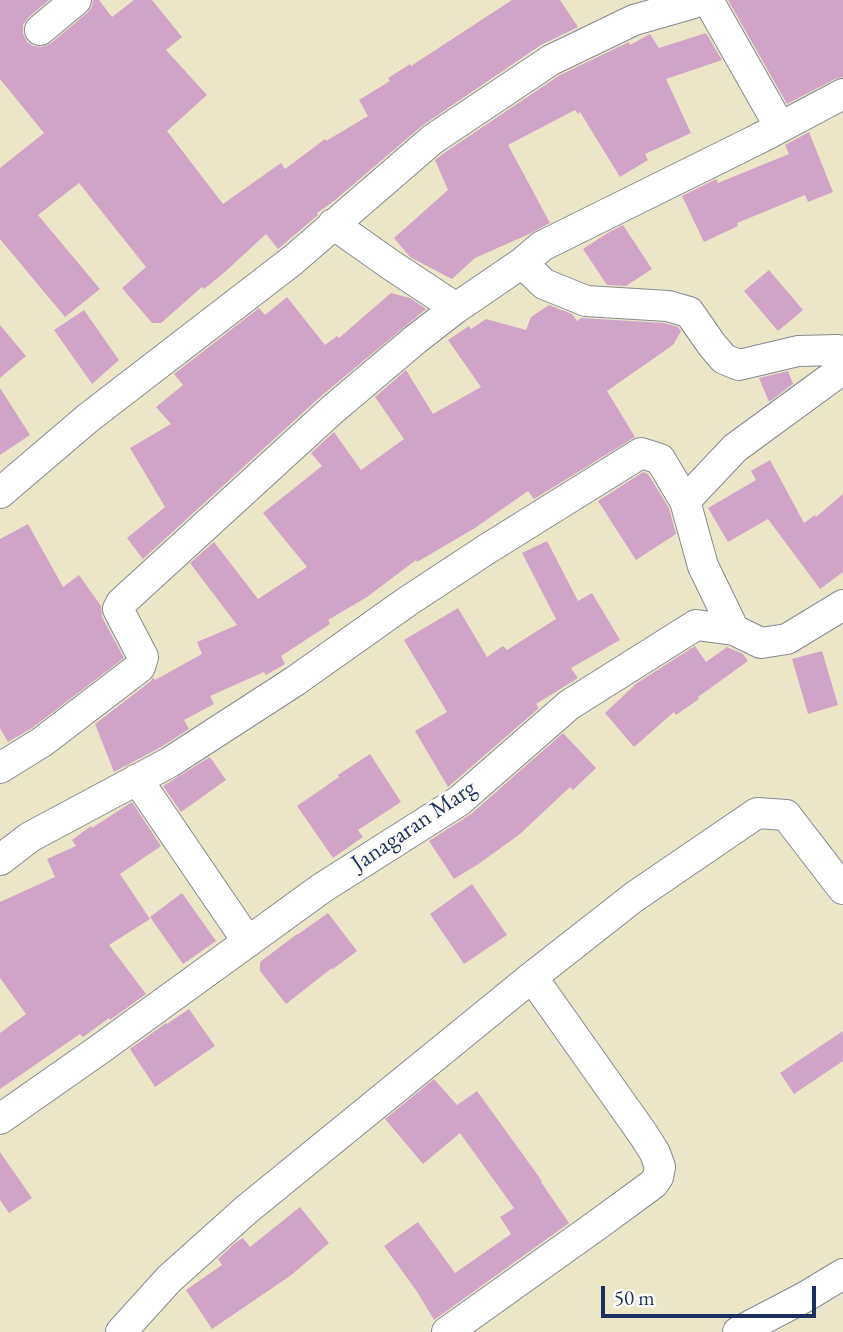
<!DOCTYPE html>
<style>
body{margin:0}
#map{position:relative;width:843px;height:1332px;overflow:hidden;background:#ece6c8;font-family:"EB Garamond",serif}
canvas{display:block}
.scale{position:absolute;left:601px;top:1286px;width:215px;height:32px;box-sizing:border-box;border:4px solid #1b2f5e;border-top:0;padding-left:9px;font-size:21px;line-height:24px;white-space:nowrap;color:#1b2f5e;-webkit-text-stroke:5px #fdfcf7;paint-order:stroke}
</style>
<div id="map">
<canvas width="843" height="1332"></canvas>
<div class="scale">50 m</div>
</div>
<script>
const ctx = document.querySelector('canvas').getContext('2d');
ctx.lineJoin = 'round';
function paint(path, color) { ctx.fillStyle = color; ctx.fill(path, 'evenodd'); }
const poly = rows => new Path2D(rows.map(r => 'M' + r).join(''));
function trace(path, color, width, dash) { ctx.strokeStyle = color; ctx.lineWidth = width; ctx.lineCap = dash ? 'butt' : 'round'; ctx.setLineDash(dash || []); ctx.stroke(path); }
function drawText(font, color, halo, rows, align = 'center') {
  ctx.font = font + ' "EB Garamond",serif'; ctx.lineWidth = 6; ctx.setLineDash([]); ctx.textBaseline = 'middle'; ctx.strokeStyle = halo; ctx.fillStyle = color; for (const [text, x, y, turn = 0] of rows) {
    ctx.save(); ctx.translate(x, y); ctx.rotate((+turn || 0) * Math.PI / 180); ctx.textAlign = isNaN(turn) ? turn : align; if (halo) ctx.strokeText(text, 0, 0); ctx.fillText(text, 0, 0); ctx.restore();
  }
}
const building = poly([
 [0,0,49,0,29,17,23,25,23,34,27,42,33,46,42,47,51,43,87,13,92,7,93,0,99,0,112,17,134,0,152,0,182,37,166,50,207,95,167,131,223,204,281,163,285,169,325,139,326,141,368,116,359,100,390,81,388,78,410,64,411,66,512,0,560,0,578,27,541,45,423,125,334,201,317,213,318,215,278,249,266,234,226,271,204,289,202,287,161,323,152,323,122,288,146,267,79,183,38,215,100,289,65,317,0,239,0,168,44,133,0,79],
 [728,0,843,0,843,77,835,79,787,104],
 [706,33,722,60,666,79,691,133,645,154,648,160,620,177,580,112,578,114,575,110,508,145,550,223,527,235,475,258,452,279,410,257,394,238,448,190,435,160,444,153,560,75,629,42,630,45,650,34,659,48],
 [809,132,833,192,808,202,805,195,737,223,738,226,704,242,682,196,716,179,718,183,789,154,785,145],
 [623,225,652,269,626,286,607,285,583,249,606,234],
 [769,270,803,310,778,331,744,291],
 [391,293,410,298,426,309,320,397,143,559,127,538,165,507,130,448,171,424,156,407,183,385,174,374,259,308,265,315,287,297,325,345,337,336,339,338],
 [549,305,572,314,577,321,581,318,665,323,678,327,681,331,673,345,607,391,635,437,534,499,528,491,475,528,417,562,416,560,367,597,328,620,330,624,281,656,285,664,266,675,264,672,210,696,214,704,184,720,189,729,161,747,114,772,95,724,151,681,153,677,155,680,202,654,197,642,237,625,190,563,214,542,258,599,307,567,263,513,322,466,311,453,334,432,361,470,404,439,375,397,406,370,433,414,481,387,448,340,469,326,471,329,486,319,526,330,531,317],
 [84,310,119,360,92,384,54,330],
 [0,325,26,356,0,378],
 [788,371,793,384,769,402,759,378],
 [0,388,30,435,0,455],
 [770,460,804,523,815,515,816,517,843,494,843,572,820,589,768,519,728,542,708,508,756,480,751,471],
 [643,472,648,474,669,508,676,534,636,560,598,501],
 [28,524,63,587,79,575,101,606,102,617,124,658,32,728,8,742,0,728,0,539],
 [547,541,578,601,592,593,620,640,571,668,578,678,536,704,539,708,448,787,415,731,447,712,404,640,458,608,487,657,503,646,507,650,556,619,522,553],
 [695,646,706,662,727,647,743,654,748,661,698,697,699,699,676,715,674,712,634,747,605,713,637,683],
 [822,651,838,705,808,714,792,659],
 [563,733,596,768,573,790,570,787,520,834,480,863,454,879,429,841,471,814],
 [370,754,401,802,358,830,363,837,333,858,297,806,339,777,338,775],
 [210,757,226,780,181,812,163,786],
 [132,802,161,846,120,874,150,919,109,945,146,994,110,1020,109,1018,83,1037,80,1034,0,1089,0,1033,26,1014,0,978,0,902,55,877,47,859,76,846,72,840,91,826,92,828],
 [472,884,507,935,464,964,430,914],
 [182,893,216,941,183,964,150,917],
 [328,913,357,951,333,969,332,968,286,1004,260,971,260,962,297,934,297,935],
 [189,1009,215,1046,155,1087,130,1049,166,1023,167,1024],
 [843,1031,843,1061,794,1094,780,1073],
 [434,1079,457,1105,477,1091,542,1181,541,1182,569,1223,434,1320,418,1293,384,1246,418,1222,455,1273,511,1234,500,1217,514,1208,460,1133,423,1164,385,1119],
 [0,1152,32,1198,9,1213,0,1200],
 [300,1207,329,1243,290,1276,212,1329,186,1290,222,1265,218,1259,235,1243,243,1238,250,1247]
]);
const street = poly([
 [708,0,780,127],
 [40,30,76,0],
 [333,224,391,265,456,308,522,263,542,246,760,138,843,94],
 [522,263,544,284,586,301,668,306,689,312,712,345,724,359,739,365,798,351,838,350,843,352],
 [0,493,88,418,293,260,433,139,551,60,634,20,704,0],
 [685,501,735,448,843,369],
 [0,768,42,742,140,667,143,657,118,609,121,603,332,410,416,339,456,308],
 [137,779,248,942],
 [0,860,30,837,170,762,295,681,408,601,487,549,641,453,660,459,685,501,703,566,734,630],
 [0,1119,100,1049,322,888,459,801,569,705,696,625,734,630,761,643,787,639,843,605],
 [121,1332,169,1279,246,1210,532,977,634,897,757,813,786,815,843,889],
 [447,1332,597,1225,653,1184,658,1177,660,1167,655,1153,643,1134,532,977],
 [738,1332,805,1297,843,1274]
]);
const streetNames = [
 ["Janagaran Marg",414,826,-34]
];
paint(building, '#d0a4c7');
trace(street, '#848a93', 32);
trace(street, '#fff', 30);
drawText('24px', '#1b2f5e', '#fdfcf7', streetNames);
</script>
